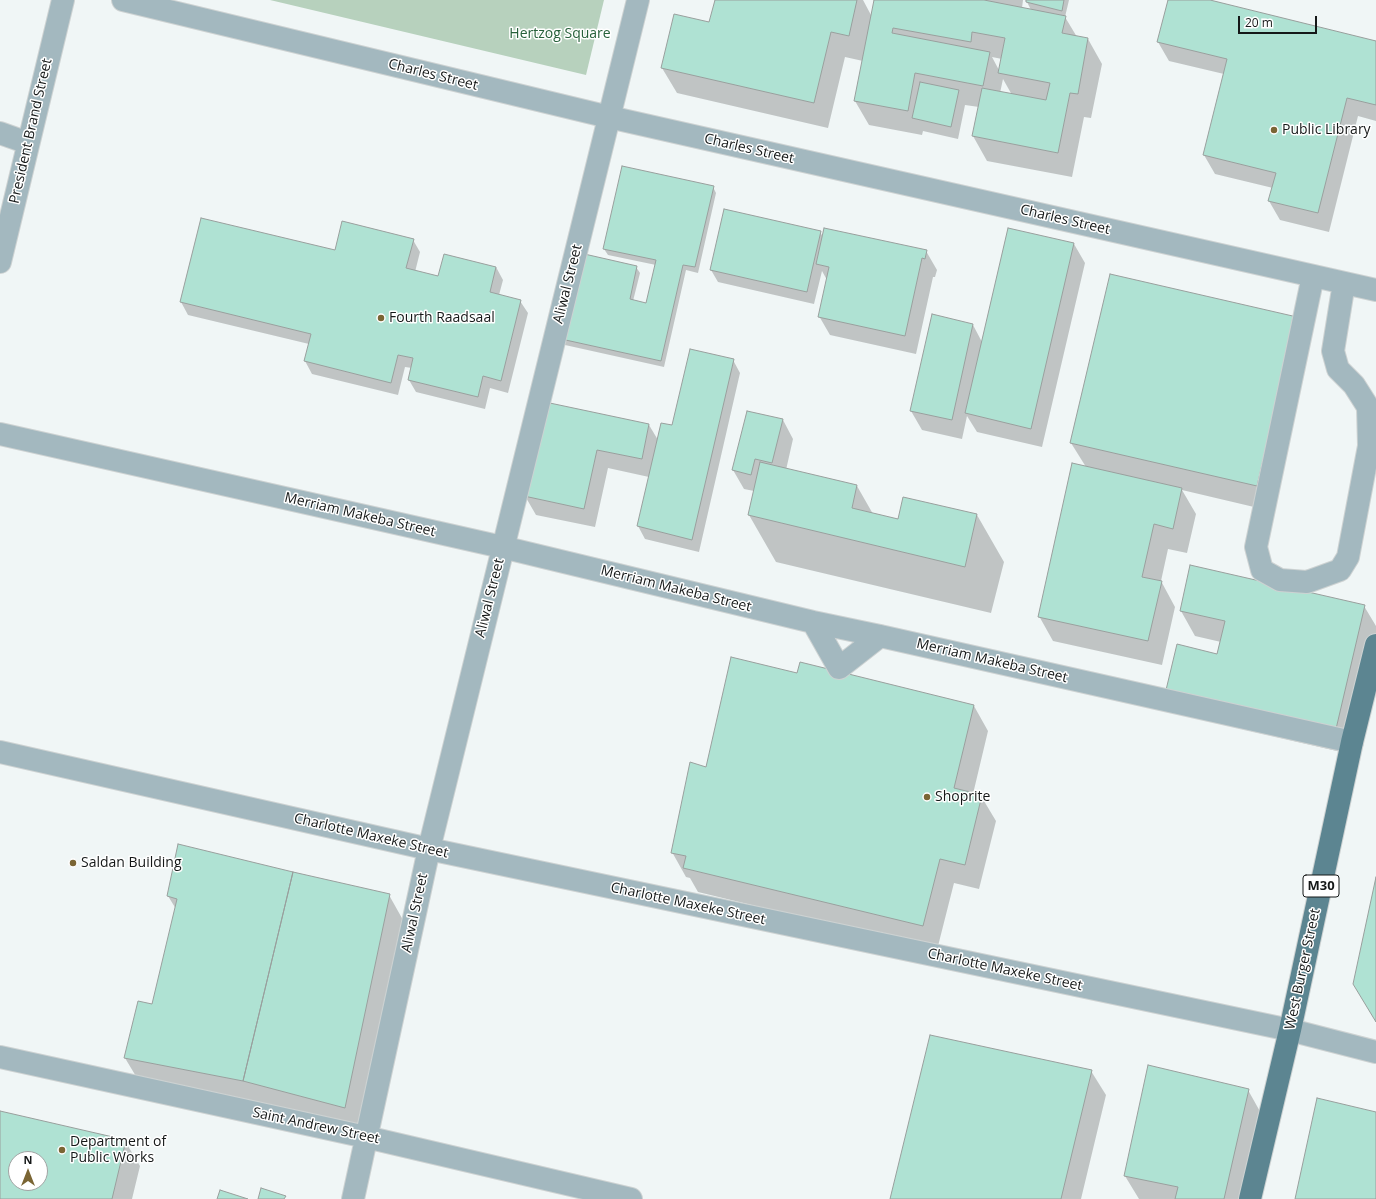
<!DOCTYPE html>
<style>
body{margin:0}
#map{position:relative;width:1376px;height:1199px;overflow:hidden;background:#f0f6f6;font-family:"Open Sans",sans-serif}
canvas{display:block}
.north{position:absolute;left:8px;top:1151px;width:40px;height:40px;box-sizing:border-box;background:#fff;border:1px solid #a1a3a3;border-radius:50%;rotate:0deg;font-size:11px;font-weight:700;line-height:16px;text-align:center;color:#151818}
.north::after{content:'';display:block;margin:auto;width:14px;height:18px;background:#7a6534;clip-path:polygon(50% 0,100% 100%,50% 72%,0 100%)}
.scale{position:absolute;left:1238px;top:16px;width:79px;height:18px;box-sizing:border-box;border:2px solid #151818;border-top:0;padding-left:5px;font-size:12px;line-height:14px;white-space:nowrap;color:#151818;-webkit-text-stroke:3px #fff;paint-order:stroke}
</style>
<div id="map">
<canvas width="1376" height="1199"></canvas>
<div class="north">N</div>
<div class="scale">20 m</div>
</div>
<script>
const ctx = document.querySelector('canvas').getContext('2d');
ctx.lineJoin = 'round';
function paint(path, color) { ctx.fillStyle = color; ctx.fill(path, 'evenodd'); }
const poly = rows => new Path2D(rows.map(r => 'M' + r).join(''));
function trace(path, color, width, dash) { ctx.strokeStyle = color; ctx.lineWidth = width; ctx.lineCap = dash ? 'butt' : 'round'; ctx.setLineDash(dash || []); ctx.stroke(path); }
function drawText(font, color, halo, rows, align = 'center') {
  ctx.font = font + ' "Open Sans",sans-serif'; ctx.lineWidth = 3; ctx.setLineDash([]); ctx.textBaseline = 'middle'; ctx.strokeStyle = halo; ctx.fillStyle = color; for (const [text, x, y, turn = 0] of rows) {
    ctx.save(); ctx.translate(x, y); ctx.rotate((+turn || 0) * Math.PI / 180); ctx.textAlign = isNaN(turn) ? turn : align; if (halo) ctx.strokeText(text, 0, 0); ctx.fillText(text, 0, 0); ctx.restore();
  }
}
const green = poly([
 [270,0,604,0,586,75]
]);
const shadow = poly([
 [716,0,863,0,871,15,875,0,1023,0,1022,8,1031,10,1027,2,1027,0,1069,0,1065,17,1077,37,1088,39,1102,64,1091,118,1084,117,1072,177,987,161,973,136,979,107,965,105,958,139,923,131,922,135,869,125,855,101,863,61,845,57,828,128,677,93,662,68,710,24],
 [992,57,1002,59,1000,72],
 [1003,79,1012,95,1000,93],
 [1169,0,1206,0,1376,42,1376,121,1358,116,1329,232,1280,220,1269,201,1273,188,1215,174,1204,155,1224,74,1169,61,1158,42],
 [713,187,716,193,698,273,686,270,664,367,565,345,562,339,636,267,640,273,633,301,647,304,656,265,608,255,604,249],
 [1008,229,1074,244,1085,263,1042,447,977,432,967,416,962,439,922,430,911,411,973,325,982,342],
 [820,232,823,237,926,251,937,270,935,277,933,277,916,354,830,335,819,316,827,280,822,271,814,304,718,282,711,270],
 [413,240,420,252,415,272,439,277,496,267,503,280,499,295,520,301,528,313,508,393,490,388,485,409,416,392,409,380,412,368,405,367,398,395,312,374,305,361,309,344,188,315,181,302,336,252],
 [1296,318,1310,343,1271,511,1182,490,1196,514,1187,553,1168,549,1161,581,1175,607,1162,665,1053,641,1039,616,1086,467,1071,443],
 [733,360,740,373,699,552,645,539,638,526,649,477,608,468,595,527,536,515,525,496,545,403,649,425,658,440,672,427],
 [783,420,793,439,786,470,857,486,873,514,899,520,977,515,1004,562,991,613,776,562,749,515,754,491,744,489,733,470],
 [1191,566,1364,606,1376,626,1376,642,1350,754,1181,715,1218,655,1221,642,1195,636,1181,611],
 [798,674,974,706,988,731,973,794,981,796,996,821,979,889,954,883,937,950,698,892,690,878,686,877,672,852,707,768],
 [389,895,403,920,359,1132,140,1083,125,1058,153,1006,176,909,168,896],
 [1091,1071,1106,1095,1081,1199,891,1199],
 [1248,1090,1262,1115,1243,1199,1139,1199,1125,1176],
 [0,1112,125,1141,140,1166,132,1199,0,1199],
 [16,1159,40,1159,40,1183,16,1183]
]);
const building = poly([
 [715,0,857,0,849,36,831,32,814,103,661,68,674,14,709,22,715,0],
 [874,0,984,0,1066,16,1062,33,1088,38,1078,94,1070,93,1058,153,972,136,982,88,1046,100,1050,83,998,73,1005,38,972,32,971,42,893,28,892,33,990,52,983,86,915,73,908,111,854,101,874,0],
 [1026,0,1064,0,1062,11,1026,2,1026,0],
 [1168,0,1210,0,1376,41,1376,105,1347,98,1318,213,1268,201,1276,173,1203,155,1227,59,1157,42,1168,0],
 [920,82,959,90,951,127,912,118,920,82],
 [622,166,714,186,695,267,683,265,661,361,561,339,580,253,637,266,630,299,646,303,656,260,603,249,622,166],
 [724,209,821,231,807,292,710,270,724,209],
 [201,218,335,250,342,221,414,239,406,268,438,276,444,254,496,267,490,292,521,300,501,381,483,376,478,397,408,380,413,358,398,355,391,383,304,361,311,334,180,302,201,218],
 [824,228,927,250,925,259,922,258,905,336,818,317,829,267,816,264,824,228],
 [1008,228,1074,243,1031,429,965,413,1008,228],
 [1110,274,1297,317,1257,486,1070,443,1110,274],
 [932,314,973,324,952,420,910,411,932,314],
 [690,349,734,359,692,540,637,526,661,423,672,425,690,349],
 [545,402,649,424,642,459,597,450,584,509,524,496,545,402],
 [747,411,783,419,772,463,755,459,751,475,732,470,747,411],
 [760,462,857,485,852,508,898,519,903,497,977,514,965,567,748,515,760,462],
 [1072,463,1182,488,1173,529,1154,524,1142,577,1162,581,1148,641,1038,617,1072,463],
 [1190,565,1365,605,1336,729,1166,690,1177,644,1217,654,1225,621,1180,611,1190,565],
 [731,657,797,673,800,662,974,705,954,788,982,795,965,865,940,859,923,926,683,868,686,856,671,853,690,762,706,767,731,657],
 [178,844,293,872,243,1081,124,1058,138,1001,152,1004,177,899,167,896,178,844],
 [293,872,390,894,345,1108,243,1081,293,872],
 [1376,877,1376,1022,1353,984,1376,877],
 [930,1035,1092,1070,1061,1199,890,1199,930,1035],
 [1148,1065,1249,1089,1224,1199,1175,1199,1178,1187,1124,1176,1148,1065],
 [1317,1098,1376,1112,1376,1199,1295,1199,1317,1098],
 [0,1111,126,1140,112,1199,0,1199,0,1111],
 [16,1159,40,1159,40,1183,16,1183,16,1159],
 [261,1188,286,1196,284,1199,258,1199,261,1188],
 [220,1190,248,1199,217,1199,220,1190]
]);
const minor = poly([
 [123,0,609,117,1376,290],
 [0,133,28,143],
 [0,262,63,0],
 [1313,276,1256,547,1262,570,1280,580,1307,582,1340,570,1348,557,1369,446,1368,407,1354,385,1338,369,1333,351,1344,283],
 [0,434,502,547,813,622,880,636,1352,742],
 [813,622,839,668,880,636],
 [0,752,429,849,1290,1030,1376,1052],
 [0,1057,366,1137,631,1199],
 [353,1199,429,849,638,0]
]);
const major = poly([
 [1250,1199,1290,1030,1352,742,1376,645]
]);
const markers = [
 [1274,130,4,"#7a6534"],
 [381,318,4,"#7a6534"],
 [927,797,4,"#7a6534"],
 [73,863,4,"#7a6534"],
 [62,1150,4,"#7a6534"]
];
const shields = [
 [1321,886,36]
];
const shieldNames = [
 ["M30",1321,886]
];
const parkNames = [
 ["Hertzog Square",560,34]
];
const streetNames = [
 ["Charles Street",433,75,14],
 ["President Brand Street",31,131,-77],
 ["Charles Street",749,149,13],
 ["Charles Street",1065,220,13],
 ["Aliwal Street",568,284,-76],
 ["Merriam Makeba Street",360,515,13],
 ["Merriam Makeba Street",676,589,14],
 ["Aliwal Street",490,598,-76],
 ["Merriam Makeba Street",992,661,13],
 ["Charlotte Maxeke Street",371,836,13],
 ["Charlotte Maxeke Street",688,904,12],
 ["Aliwal Street",415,913,-78],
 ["West Burger Street",1303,969,-78],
 ["Charlotte Maxeke Street",1005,970,12],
 ["Saint Andrew Street",316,1126,12]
];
const poiNames = [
 ["Public Library",1282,130],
 ["Fourth Raadsaal",389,318],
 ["Shoprite",935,797],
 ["Saldan Building",81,863],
 ["Department of",70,1142],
 ["Public Works",70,1158]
];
paint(green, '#b7d1bd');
paint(shadow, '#0003');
paint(building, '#afe2d3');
trace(building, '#999f9d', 1);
trace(minor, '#cdd2d2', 24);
trace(major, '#cdd2d2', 24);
trace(minor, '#a3b8bf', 22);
trace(major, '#5c8591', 22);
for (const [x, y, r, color] of markers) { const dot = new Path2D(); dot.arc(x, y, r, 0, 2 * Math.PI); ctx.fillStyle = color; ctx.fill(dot); trace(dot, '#fff', 1.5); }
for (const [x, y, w] of shields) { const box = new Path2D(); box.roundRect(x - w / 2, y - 11, w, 22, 3); ctx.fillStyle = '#fff'; ctx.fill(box); trace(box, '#151818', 1); }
drawText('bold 13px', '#151818', null, shieldNames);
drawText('14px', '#26603a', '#fff', parkNames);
drawText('14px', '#151818', '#fff', streetNames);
drawText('14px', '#151818', '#fff', poiNames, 'left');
</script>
